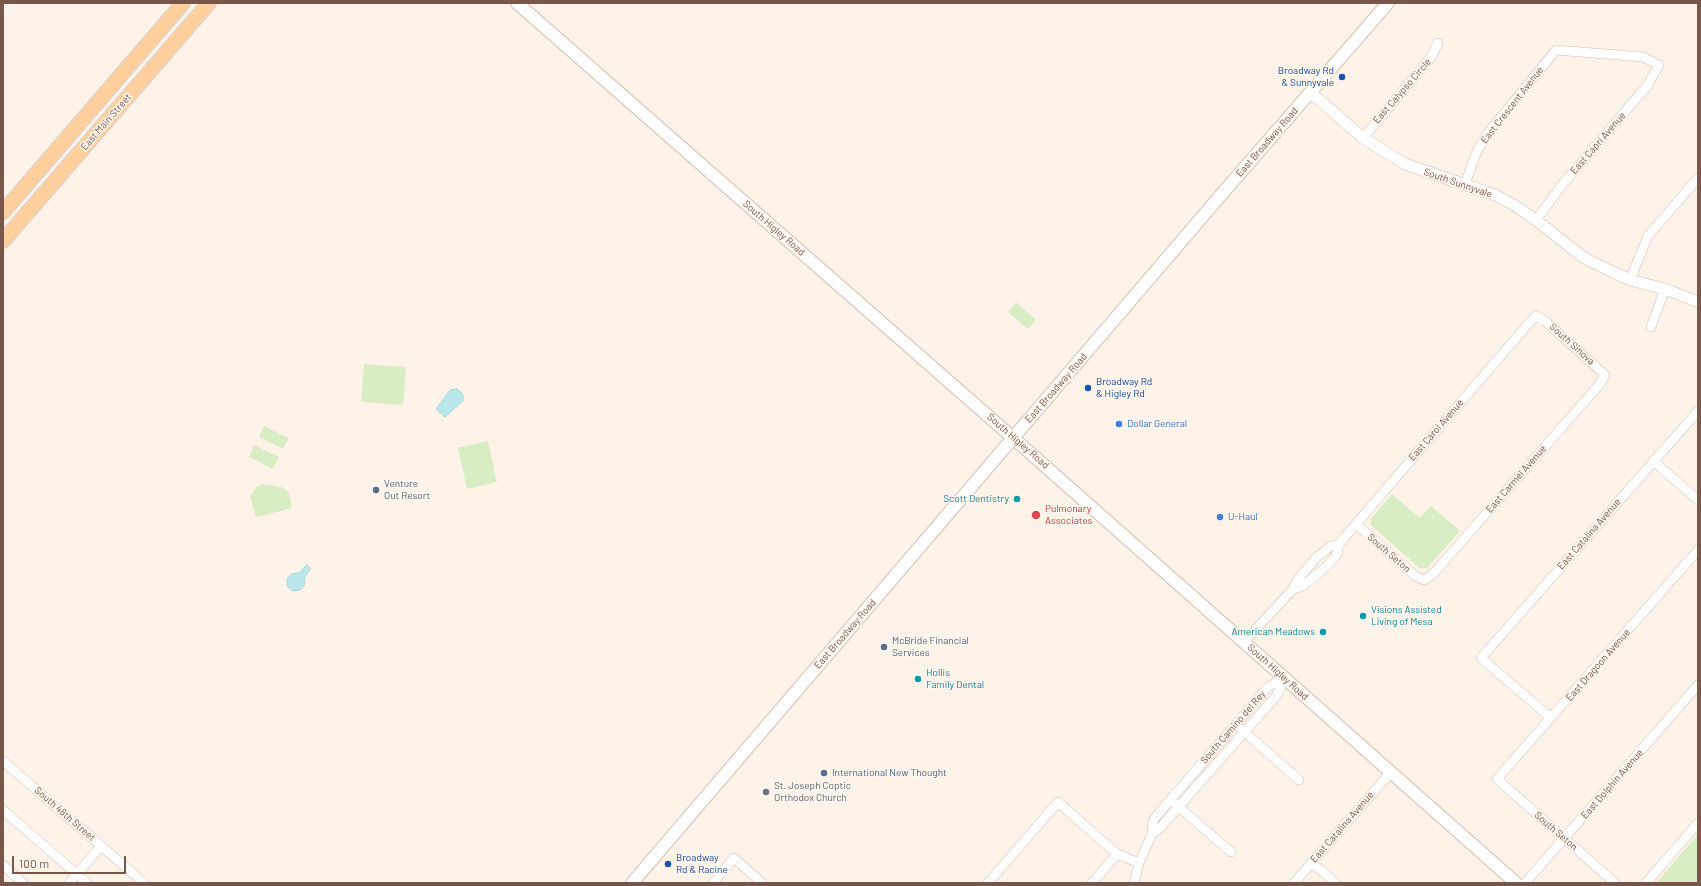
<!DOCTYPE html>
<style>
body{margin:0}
#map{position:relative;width:1701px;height:886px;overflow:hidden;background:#fef3e8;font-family:Barlow,sans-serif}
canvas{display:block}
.frame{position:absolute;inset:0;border:4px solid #7a5649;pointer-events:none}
.scale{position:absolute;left:12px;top:856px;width:114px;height:18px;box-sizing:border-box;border:2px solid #7a5649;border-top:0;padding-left:5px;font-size:12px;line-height:14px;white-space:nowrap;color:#7a5649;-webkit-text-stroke:3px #fff7f0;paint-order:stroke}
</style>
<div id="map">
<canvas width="1701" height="886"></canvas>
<div class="frame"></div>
<div class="scale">100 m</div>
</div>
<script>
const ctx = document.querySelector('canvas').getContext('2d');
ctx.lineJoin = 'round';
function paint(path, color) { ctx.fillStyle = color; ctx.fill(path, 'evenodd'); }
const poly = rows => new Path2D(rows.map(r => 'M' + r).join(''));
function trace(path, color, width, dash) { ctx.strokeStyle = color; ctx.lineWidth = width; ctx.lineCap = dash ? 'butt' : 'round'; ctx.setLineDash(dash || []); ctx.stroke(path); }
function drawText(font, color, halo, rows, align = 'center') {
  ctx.font = font + ' Barlow,sans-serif'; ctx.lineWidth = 3; ctx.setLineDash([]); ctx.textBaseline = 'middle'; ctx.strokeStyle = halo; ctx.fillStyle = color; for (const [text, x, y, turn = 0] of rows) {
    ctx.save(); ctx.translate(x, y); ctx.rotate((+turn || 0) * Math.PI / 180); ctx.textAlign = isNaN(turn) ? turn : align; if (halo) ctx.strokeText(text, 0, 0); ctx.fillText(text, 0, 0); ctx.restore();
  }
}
const green = poly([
 [1016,302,1036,320,1028,329,1008,312],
 [364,364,406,367,403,405,361,402],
 [264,426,289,438,283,449,259,437],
 [488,441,497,482,467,489,458,448],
 [254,445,279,457,273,469,249,457],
 [262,484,282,487,289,493,292,508,258,517,255,515,250,496,256,487],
 [1392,494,1420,518,1431,506,1460,531,1427,568,1419,568,1371,525,1371,519],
 [1698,834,1698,883,1656,883]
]);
const water = poly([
 [457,389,463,394,463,401,445,417,437,410,437,408,450,390,457,389],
 [307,565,310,568,310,570,304,578,305,584,300,590,293,591,287,586,287,579,291,574,299,573,307,565]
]);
const minor = poly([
 [1363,138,1432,56,1438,43],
 [1465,184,1477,151,1488,133,1556,50,1643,57,1659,65,1647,86,1562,185,1536,220],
 [1630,280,1648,236,1698,178],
 [1651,327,1665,289],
 [1653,461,1698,500],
 [1293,589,1303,586,1327,566,1338,553,1338,545,1356,524,1529,323,1536,316,1545,321,1605,375,1600,384,1432,575,1424,580,1415,576,1356,524],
 [1244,642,1293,589,1298,579,1317,557,1331,546,1338,545],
 [1551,718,1481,658,1698,411],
 [1241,729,1299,780],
 [3,761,144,883],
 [1174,803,1231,852],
 [3,810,87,883],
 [1152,834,1160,828,1277,695,1284,677],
 [1312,863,1336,883],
 [3,865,23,883],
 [69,883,101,846],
 [713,883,734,858,762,883],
 [988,883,1058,802,1117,854,1139,863],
 [1092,883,1117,854],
 [1134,883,1139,863,1152,834,1153,821,1158,814,1268,687,1284,677],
 [1294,883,1391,772],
 [1525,883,1698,685],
 [1615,883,1497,779,1698,550],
 [1646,883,1698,823]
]);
const tertiary = poly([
 [1310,92,1363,138,1405,164,1495,195,1514,205,1536,220,1583,257,1594,263,1630,280,1665,289,1698,302]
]);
const secondary = poly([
 [517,3,1028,451,1516,883],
 [632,883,1221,195,1388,3]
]);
const primary = poly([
 [3,212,183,3],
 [3,241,209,3]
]);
const markers = [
 [1342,77,4,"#1a4fb4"],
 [1088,388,4,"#1a4fb4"],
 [1119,424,4,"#3f7fe0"],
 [376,490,4,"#5c6f8a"],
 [1017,499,4,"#0f9aa8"],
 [1036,515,5,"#e0444e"],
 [1220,517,4,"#3f7fe0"],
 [1363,616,4,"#0f9aa8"],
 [1323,632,4,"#0f9aa8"],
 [884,647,4,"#5c6f8a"],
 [918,679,4,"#0f9aa8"],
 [824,773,4,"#5c6f8a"],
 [766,792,4,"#6b7280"],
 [668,864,4,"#1a4fb4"]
];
const transitNames = [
 ["Broadway Rd",1334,71,"right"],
 ["& Sunnyvale",1334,83,"right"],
 ["Broadway Rd",1096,382],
 ["& Higley Rd",1096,394],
 ["Broadway",676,858],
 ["Rd & Racine",676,870]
];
const streetNames = [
 ["East Calypso Circle",1402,91,-49],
 ["East Crescent Avenue",1512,105,-52],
 ["East Main Street",106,122,-49],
 ["East Broadway Road",1267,142,-49],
 ["East Capri Avenue",1598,143,-49],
 ["South Sunnyvale",1458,183,19],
 ["South Higley Road",774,228,41],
 ["South Sinova",1572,344,42],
 ["East Broadway Road",1056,388,-49],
 ["East Carol Avenue",1436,430,-49],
 ["South Higley Road",1018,441,41],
 ["East Carmel Avenue",1516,479,-49],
 ["East Catalina Avenue",1589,534,-49],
 ["South Seton",1389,553,41],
 ["East Broadway Road",845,634,-49],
 ["East Dragoon Avenue",1598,665,-49],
 ["South Higley Road",1278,672,42],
 ["South Camino del Rey",1233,727,-49],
 ["East Dolphin Avenue",1612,784,-49],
 ["South 48th Street",65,814,41],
 ["East Catalina Avenue",1342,827,-49],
 ["South Seton",1556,831,41]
];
const shopNames = [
 ["Dollar General",1127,424],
 ["U-Haul",1228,517]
];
const serviceNames = [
 ["Venture",384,484],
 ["Out Resort",384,496],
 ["McBride Financial",892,641],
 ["Services",892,653],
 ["International New Thought",832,773]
];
const cultureNames = [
 ["Scott Dentistry",1009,499],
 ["Visions Assisted",1371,610,"left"],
 ["Living of Mesa",1371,622,"left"],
 ["American Meadows",1315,632],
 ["Hollis",926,673,"left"],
 ["Family Dental",926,685,"left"]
];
const healthNames = [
 ["Pulmonary",1045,509],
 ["Associates",1045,521]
];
const worshipNames = [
 ["St. Joseph Coptic",774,786],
 ["Orthodox Church",774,798]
];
paint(green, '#d9edc5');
paint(water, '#bae8ea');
trace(water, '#a0d9dc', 1);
trace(minor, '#d4bbaf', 10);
trace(tertiary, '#d4bbaf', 12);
trace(secondary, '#d7bbac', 14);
trace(primary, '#dad0cc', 16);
trace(minor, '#fff', 9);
trace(tertiary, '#fff', 11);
trace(secondary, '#fff', 12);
trace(primary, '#ffd09e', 14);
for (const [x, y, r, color] of markers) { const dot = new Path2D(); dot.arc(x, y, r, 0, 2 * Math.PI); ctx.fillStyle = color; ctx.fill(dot); trace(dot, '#fff7f0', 1.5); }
drawText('10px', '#164399', '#fff7f0', transitNames, 'left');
drawText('10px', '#7a5649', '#fff7f0', streetNames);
drawText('10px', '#366cbe', '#fff7f0', shopNames, 'left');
drawText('10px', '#4e5e75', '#fff7f0', serviceNames, 'left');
drawText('10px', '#0d838f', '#fff7f0', cultureNames, 'right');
drawText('10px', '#be3a42', '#fff7f0', healthNames, 'left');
drawText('10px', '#5b616d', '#fff7f0', worshipNames, 'left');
</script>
